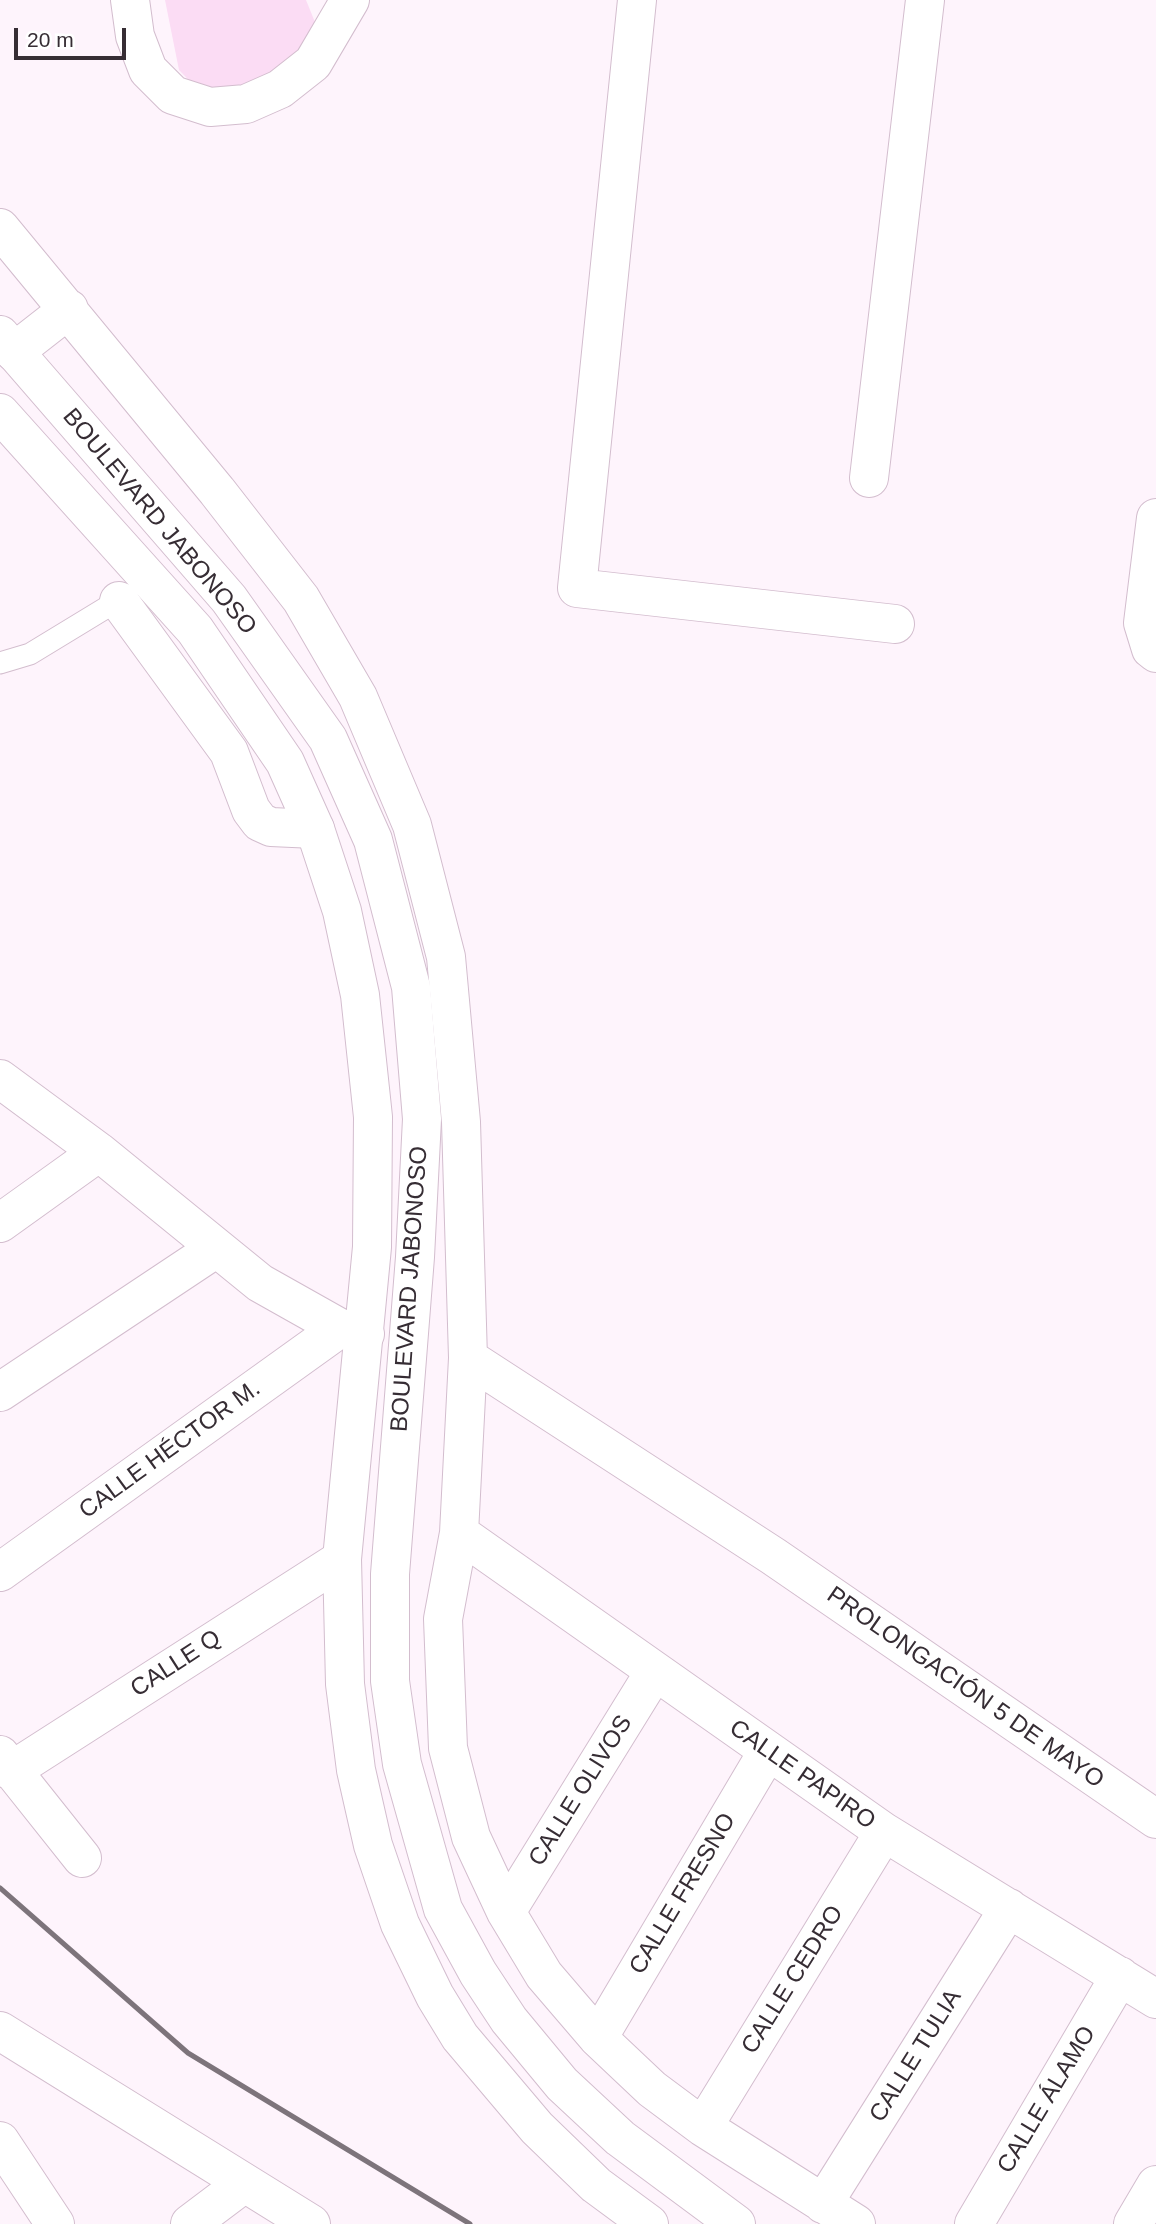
<!DOCTYPE html>
<meta charset="utf-8">
<style>
body{margin:0}
#map{position:relative;width:1156px;height:2224px;overflow:hidden;background:#fef4fc;font-family:Helvetica,sans-serif}
canvas{display:block}
.scale{position:absolute;left:14px;top:28px;width:112px;height:32px;box-sizing:border-box;border:4px solid #362d34;border-top:0;padding-left:9px;font-size:21px;line-height:24px;white-space:nowrap;color:#362d34;-webkit-text-stroke:5px #fff;paint-order:stroke}
</style>
<div id="map">
<canvas width="1156" height="2224"></canvas>
<div class="scale">20 m</div>
</div>
<script>
const ctx = document.querySelector('canvas').getContext('2d');
ctx.lineJoin = 'round';
function paint(path, color) { ctx.fillStyle = color; ctx.fill(path, 'evenodd'); }
const poly = rows => new Path2D(rows.map(r => 'M' + r).join(''));
function trace(path, color, width, dash) { ctx.strokeStyle = color; ctx.lineWidth = width; ctx.lineCap = dash ? 'butt' : 'round'; ctx.setLineDash(dash || []); ctx.stroke(path); }
function drawText(font, color, halo, rows, align = 'center') {
  ctx.font = font + ' Helvetica,sans-serif'; ctx.lineWidth = 5; ctx.setLineDash([]); ctx.textBaseline = 'middle'; ctx.strokeStyle = halo; ctx.fillStyle = color; for (const [text, x, y, turn = 0] of rows) {
    ctx.save(); ctx.translate(x, y); ctx.rotate((+turn || 0) * Math.PI / 180); ctx.textAlign = isNaN(turn) ? turn : align; if (halo) ctx.strokeText(text, 0, 0); ctx.fillText(text, 0, 0); ctx.restore();
  }
}
const green = poly([
 [165,0,306,0,323,42,296,81,207,99,179,70]
]);
const lane = poly([
 [0,663,30,654,127,595]
]);
const street = poly([
 [130,0,135,36,148,70,173,95,210,107,246,104,280,89,313,63,350,0],
 [637,0,577,588,895,624],
 [0,228,217,491,301,599,358,697,412,825,446,957,461,1122,468,1358,459,1533,443,1619,448,1748,471,1837,506,1912,544,1975,598,2038,652,2089,703,2127,856,2224],
 [14,352,69,309],
 [869,478,925,0],
 [119,601,229,752,251,810,260,822,271,827,315,829],
 [0,1079,99,1152,260,1283,340,1328,365,1334],
 [0,1223,99,1152],
 [468,1358,773,1556,1156,1819],
 [0,1392,215,1249],
 [459,1533,884,1832,1156,1999],
 [0,1572,340,1328],
 [0,1755,82,1858],
 [11,1771,342,1559],
 [506,1912,655,1671],
 [598,2038,768,1751],
 [703,2127,884,1832],
 [0,2141,55,2224],
 [823,2204,1009,1908],
 [190,2224,243,2184],
 [974,2224,1120,1976],
 [1133,2224,1156,2185]
]);
const secondary = poly([
 [1156,518,1143,623,1151,649,1156,653],
 [0,2031,311,2224]
]);
const primary = poly([
 [0,335,229,599,328,739,373,840,411,987,422,1119,415,1257,390,1574,390,1681,402,1764,443,1909,478,1973,509,2020,562,2084,620,2138,736,2224],
 [0,413,195,630,285,762,315,829,342,911,360,995,373,1117,372,1247,342,1559,345,1684,356,1770,373,1845,400,1924,435,1996,460,2037,537,2128,596,2185,649,2224]
]);
const rail = poly([
 [0,1888,188,2053,470,2224]
]);
const streetNames = [
 ["BOULEVARD JABONOSO",159,522,50],
 ["BOULEVARD JABONOSO",410,1289,-86],
 ["CALLE HÉCTOR M.",170,1450,-36],
 ["CALLE Q",176,1664,-33],
 ["PROLONGACIÓN 5 DE MAYO",965,1688,35],
 ["CALLE PAPIRO",802,1775,35],
 ["CALLE OLIVOS",581,1791,-58],
 ["CALLE FRESNO",683,1894,-59],
 ["CALLE CEDRO",793,1980,-58],
 ["CALLE TULIA",916,2056,-58],
 ["CALLE ÁLAMO",1047,2100,-59]
];
paint(green, '#fbdcf4');
trace(lane, '#d3bdce', 23);
trace(street, '#d3bdce', 40);
trace(secondary, '#d3bdce', 40);
trace(primary, '#d3bdce', 40);
trace(lane, '#fff', 21);
trace(street, '#fff', 38);
trace(secondary, '#fff', 38);
trace(primary, '#fff', 38);
trace(rail, '#7d747b', 5);
drawText('24px', '#362d34', '#fff', streetNames);
</script>
